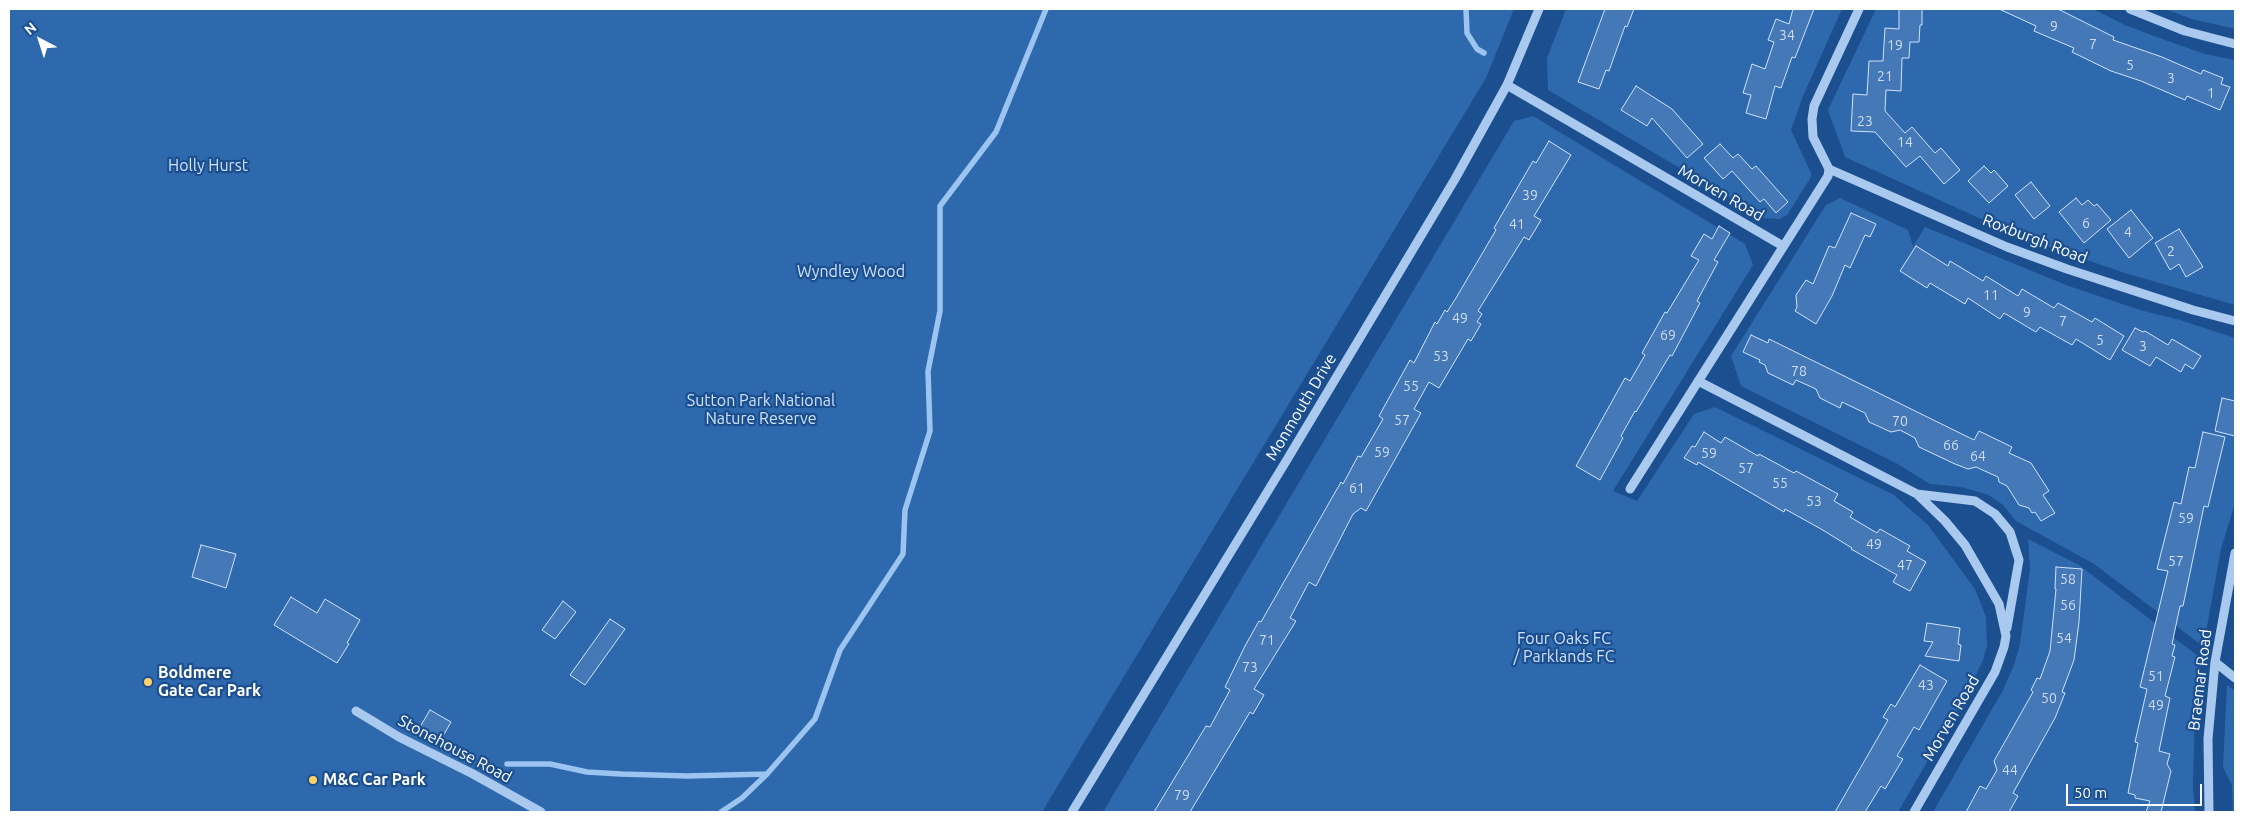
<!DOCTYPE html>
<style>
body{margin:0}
#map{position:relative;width:2244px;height:821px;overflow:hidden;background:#1b4f8f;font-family:Ubuntu,sans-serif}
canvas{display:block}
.frame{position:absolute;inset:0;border:10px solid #fff;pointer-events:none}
.north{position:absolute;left:15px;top:15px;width:50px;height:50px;-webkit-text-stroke:4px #1b4f8f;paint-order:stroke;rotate:320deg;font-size:14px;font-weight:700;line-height:20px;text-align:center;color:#fff}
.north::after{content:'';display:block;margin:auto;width:18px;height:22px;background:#fff;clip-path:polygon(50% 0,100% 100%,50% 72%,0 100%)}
.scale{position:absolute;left:2066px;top:784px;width:136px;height:22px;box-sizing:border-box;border:2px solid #fff;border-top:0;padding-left:6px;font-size:15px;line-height:18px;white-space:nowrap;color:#fff;-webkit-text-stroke:4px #1b4f8f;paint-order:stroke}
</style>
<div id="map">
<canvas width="2244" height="821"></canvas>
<div class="frame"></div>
<div class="north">N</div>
<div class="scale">50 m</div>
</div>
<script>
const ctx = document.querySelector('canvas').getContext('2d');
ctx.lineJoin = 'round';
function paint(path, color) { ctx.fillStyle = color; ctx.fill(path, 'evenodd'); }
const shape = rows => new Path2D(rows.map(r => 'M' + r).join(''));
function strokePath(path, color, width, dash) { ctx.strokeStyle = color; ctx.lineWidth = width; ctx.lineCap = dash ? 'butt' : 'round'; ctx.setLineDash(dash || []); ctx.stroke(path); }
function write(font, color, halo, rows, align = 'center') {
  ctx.font = font + ' Ubuntu,sans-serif'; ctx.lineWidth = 4.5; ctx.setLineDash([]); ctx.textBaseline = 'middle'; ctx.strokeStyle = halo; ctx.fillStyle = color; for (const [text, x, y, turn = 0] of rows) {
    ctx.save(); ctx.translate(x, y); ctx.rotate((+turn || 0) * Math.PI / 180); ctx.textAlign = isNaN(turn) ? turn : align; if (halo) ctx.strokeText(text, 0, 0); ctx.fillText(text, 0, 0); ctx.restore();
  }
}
const green = shape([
 [9,9,1514,9,1486,78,1042,812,9,812],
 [1566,9,1842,9,1803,96,1791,130,1811,173,1811,177,1787,215,1780,219,1764,218,1548,90,1547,58],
 [1876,9,2093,9,2125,25,2165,40,2205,54,2235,60,2235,305,2125,273,2025,239,1845,157,1828,110],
 [2165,9,2235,9,2235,29,2192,19],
 [1533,116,1745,244,1753,265,1613,491,1637,501,1694,414,1715,407,1894,495,1928,525,1975,589,1986,617,1987,646,1983,660,1969,690,1898,812,1103,812,1514,121],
 [1840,198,1908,230,1913,246,1925,227,2066,285,2140,310,2180,320,2235,338,2235,503,2221,549,2204,643,2200,644,2094,564,2016,521,2003,505,1989,495,1961,487,1930,484,1896,463,1741,386,1731,356,1826,205],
 [2028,539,2079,565,2202,659,2195,705,2193,786,2195,812,1933,812,2003,690,2014,665,2020,644,2030,569],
 [2227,685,2235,691,2235,812,2233,812,2232,785,2223,767]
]);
const stream = shape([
 [1466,9,1467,33,1477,49,1484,53],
 [507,764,550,764,587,772,621,774,687,776,767,774,815,719,840,650,903,554,905,510,930,431,928,371,940,311,940,206,996,132,1046,9],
 [721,812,742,798,767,774]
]);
const building = shape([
 [1605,9,1634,9,1627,27,1625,26,1609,71,1606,70,1599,89,1578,82,1605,9],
 [1793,9,1814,9,1795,58,1792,57,1781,88,1775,86,1766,119,1746,113,1751,95,1743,93,1752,64,1765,69,1774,42,1768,40,1776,19,1789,24,1793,9],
 [1899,9,1922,9,1922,25,1920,25,1919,42,1910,42,1909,58,1902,58,1901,91,1886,90,1885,111,1905,133,1912,127,1935,153,1941,148,1960,170,1944,184,1920,156,1906,167,1875,132,1851,131,1853,94,1867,95,1869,61,1883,61,1885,28,1899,29,1899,9],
 [1999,9,2058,9,2114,37,2113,40,2162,57,2201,74,2203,70,2223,78,2221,84,2230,87,2220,110,2187,96,2185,100,2141,81,2111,71,2072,52,2074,48,2034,31,2036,26,1999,9],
 [1636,86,1672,109,1703,144,1687,158,1652,118,1647,126,1621,110,1636,86],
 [1549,141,1571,155,1534,216,1541,220,1529,240,1524,237,1478,311,1482,314,1477,322,1481,324,1471,341,1468,339,1439,388,1429,382,1414,409,1421,413,1366,511,1361,508,1353,514,1316,586,1309,582,1290,618,1296,621,1254,689,1264,695,1253,714,1250,712,1190,812,1154,812,1206,726,1210,727,1230,690,1225,687,1245,646,1259,621,1261,622,1341,482,1343,484,1358,456,1361,457,1383,419,1379,416,1410,360,1414,363,1435,322,1437,324,1445,310,1447,312,1456,298,1496,230,1494,228,1533,161,1536,163,1549,141],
 [1720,144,1733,158,1738,154,1752,169,1756,166,1788,202,1776,213,1764,199,1760,202,1732,171,1723,179,1704,158,1720,144],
 [1984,166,1991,173,1994,170,2008,186,1989,203,1968,181,1984,166],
 [2031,182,2050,206,2034,219,2015,195,2031,182],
 [2076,198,2082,205,2088,200,2094,206,2097,204,2111,220,2084,243,2059,212,2076,198],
 [2131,210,2153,238,2129,258,2107,229,2131,210],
 [1851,213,1876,224,1870,237,1865,235,1850,268,1845,265,1832,296,1816,324,1795,311,1797,307,1796,295,1806,280,1813,284,1829,246,1835,248,1851,213],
 [1719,226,1730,233,1714,260,1718,262,1697,301,1700,303,1672,356,1670,355,1636,412,1635,411,1621,436,1623,438,1600,480,1576,466,1625,378,1630,381,1645,355,1642,353,1665,312,1667,313,1699,260,1691,256,1704,234,1712,239,1719,226],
 [2179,229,2203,267,2186,277,2179,264,2170,270,2155,243,2179,229],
 [1916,246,1948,266,1950,261,1983,281,1986,276,2018,296,2022,289,2054,308,2058,303,2092,322,2095,318,2124,336,2110,360,2076,339,2072,345,2040,327,2036,332,2004,313,2000,319,1968,298,1965,304,1930,283,1927,288,1900,271,1916,246],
 [2135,328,2143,332,2145,331,2168,345,2172,339,2201,356,2193,369,2185,364,2181,372,2156,357,2150,366,2122,350,2135,328],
 [1751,335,1768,343,1769,339,1974,440,1979,431,2012,447,2009,453,2031,463,2049,491,2043,495,2055,513,2041,521,2035,512,2032,513,2029,508,2019,505,2007,486,1999,482,1998,477,1976,467,1968,469,1955,464,1919,447,1915,438,1900,430,1891,432,1869,422,1865,413,1842,402,1840,408,1820,398,1816,389,1796,380,1793,385,1768,373,1765,365,1759,362,1760,360,1743,352,1751,335],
 [2222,398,2235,401,2235,436,2215,431,2222,398],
 [1704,432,1721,443,1725,437,1758,456,1759,454,1794,473,1796,471,1807,477,1838,494,1834,501,1853,512,1850,517,1877,533,1880,529,1910,546,1907,551,1926,562,1910,591,1893,582,1897,575,1851,549,1852,548,1821,529,1785,509,1784,512,1698,462,1697,465,1684,458,1692,446,1695,447,1704,432],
 [2203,432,2225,437,2208,507,2204,506,2183,606,2180,606,2172,644,2175,645,2172,656,2175,657,2165,696,2170,698,2159,751,2170,754,2167,764,2171,771,2161,812,2146,812,2150,801,2135,798,2135,795,2128,793,2138,743,2135,742,2147,689,2140,687,2168,571,2157,569,2174,502,2181,504,2189,467,2195,468,2203,432],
 [201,545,236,554,226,588,192,577,201,545],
 [2056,567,2082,569,2079,622,2074,660,2062,692,2065,693,2055,718,2013,793,2018,796,2009,812,1966,812,1980,786,1986,789,1997,770,1994,761,2033,692,2031,690,2037,678,2040,679,2050,651,2056,589,2055,589,2056,567],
 [291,597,317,613,325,599,360,620,347,643,349,644,337,663,274,625,291,597],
 [563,601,576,612,555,639,542,630,563,601],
 [610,619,625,629,585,685,570,675,610,619],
 [1927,623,1960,628,1958,644,1961,645,1959,661,1925,656,1933,642,1924,641,1927,623],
 [1920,665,1947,681,1919,730,1914,727,1897,756,1903,759,1885,789,1881,786,1865,812,1835,812,1888,720,1883,717,1891,704,1895,707,1920,665],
 [430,710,451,722,438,745,417,732,430,710]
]);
const minor = shape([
 [2130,9,2185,31,2235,44],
 [1507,85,1783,246],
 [1829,169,2007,247,2067,269,2193,310,2235,321],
 [1698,381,1917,494,1945,521,1965,545,1999,604,2006,636,2004,647,1995,672,1914,812],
 [1630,489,1828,176,1829,169,1813,137,1812,119,1814,106,1859,9],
 [1917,494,1975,501,1995,514,2010,532,2019,560,2007,628],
 [2215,662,2235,678],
 [356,711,399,737,473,774,541,812],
 [1072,812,1288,458,1455,179,1507,85,1539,9],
 [2209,812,2208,739,2215,662,2235,553]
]);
const markers = [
 [148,682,5,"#ffd166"],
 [313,780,5,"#ffd166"]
];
const numberNames = [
 ["9",2054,26],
 ["34",1787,35],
 ["7",2093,44],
 ["19",1895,45],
 ["5",2130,65],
 ["21",1885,76],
 ["3",2171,78],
 ["1",2211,93],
 ["23",1865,121],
 ["14",1905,142],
 ["39",1530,195],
 ["6",2086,223],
 ["41",1517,224],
 ["4",2128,232],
 ["2",2171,251],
 ["11",1991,295],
 ["9",2027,312],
 ["49",1460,318],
 ["7",2063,321],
 ["69",1668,335],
 ["5",2100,340],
 ["3",2143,346],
 ["53",1441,356],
 ["78",1799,371],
 ["55",1411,386],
 ["57",1402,420],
 ["70",1900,421],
 ["66",1951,445],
 ["59",1382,452],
 ["59",1709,453],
 ["64",1978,456],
 ["57",1746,468],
 ["55",1780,483],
 ["61",1357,488],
 ["53",1814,501],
 ["59",2186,518],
 ["49",1874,544],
 ["57",2176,561],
 ["47",1905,565],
 ["58",2068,579],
 ["56",2068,605],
 ["54",2064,638],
 ["71",1267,640],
 ["73",1250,667],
 ["51",2156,676],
 ["43",1926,685],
 ["50",2049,698],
 ["49",2156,705],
 ["44",2010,770],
 ["79",1182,795]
];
const parkNames = [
 ["Holly Hurst",208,166],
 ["Wyndley Wood",851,272],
 ["Sutton Park National",761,401],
 ["Nature Reserve",761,419],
 ["Four Oaks FC",1564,639],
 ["/ Parklands FC",1564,657]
];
const streetNames = [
 ["Morven Road",1721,193,30],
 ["Roxburgh Road",2035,239,21],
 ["Monmouth Drive",1301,407,-59],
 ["Braemar Road",2200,680,-83],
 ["Morven Road",1951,718,-60],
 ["Stonehouse Road",455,749,28]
];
const poiNames = [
 ["Boldmere",158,673],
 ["Gate Car Park",158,691],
 ["M&C Car Park",323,780]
];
paint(green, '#2e69ad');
strokePath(stream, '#9cc4f0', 5.5);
paint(building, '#4478b7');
strokePath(building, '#cfe3fa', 1);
strokePath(minor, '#a9c9ee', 9);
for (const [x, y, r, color] of markers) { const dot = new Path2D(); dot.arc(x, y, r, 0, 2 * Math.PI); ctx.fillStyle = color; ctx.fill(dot); strokePath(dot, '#1b4f8f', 2); }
write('14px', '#d0dded', null, numberNames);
write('16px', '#cfe3fa', '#1b4f8f', parkNames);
write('16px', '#fff', '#1b4f8f', streetNames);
write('bold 16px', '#fff', '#1b4f8f', poiNames, 'left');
</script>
